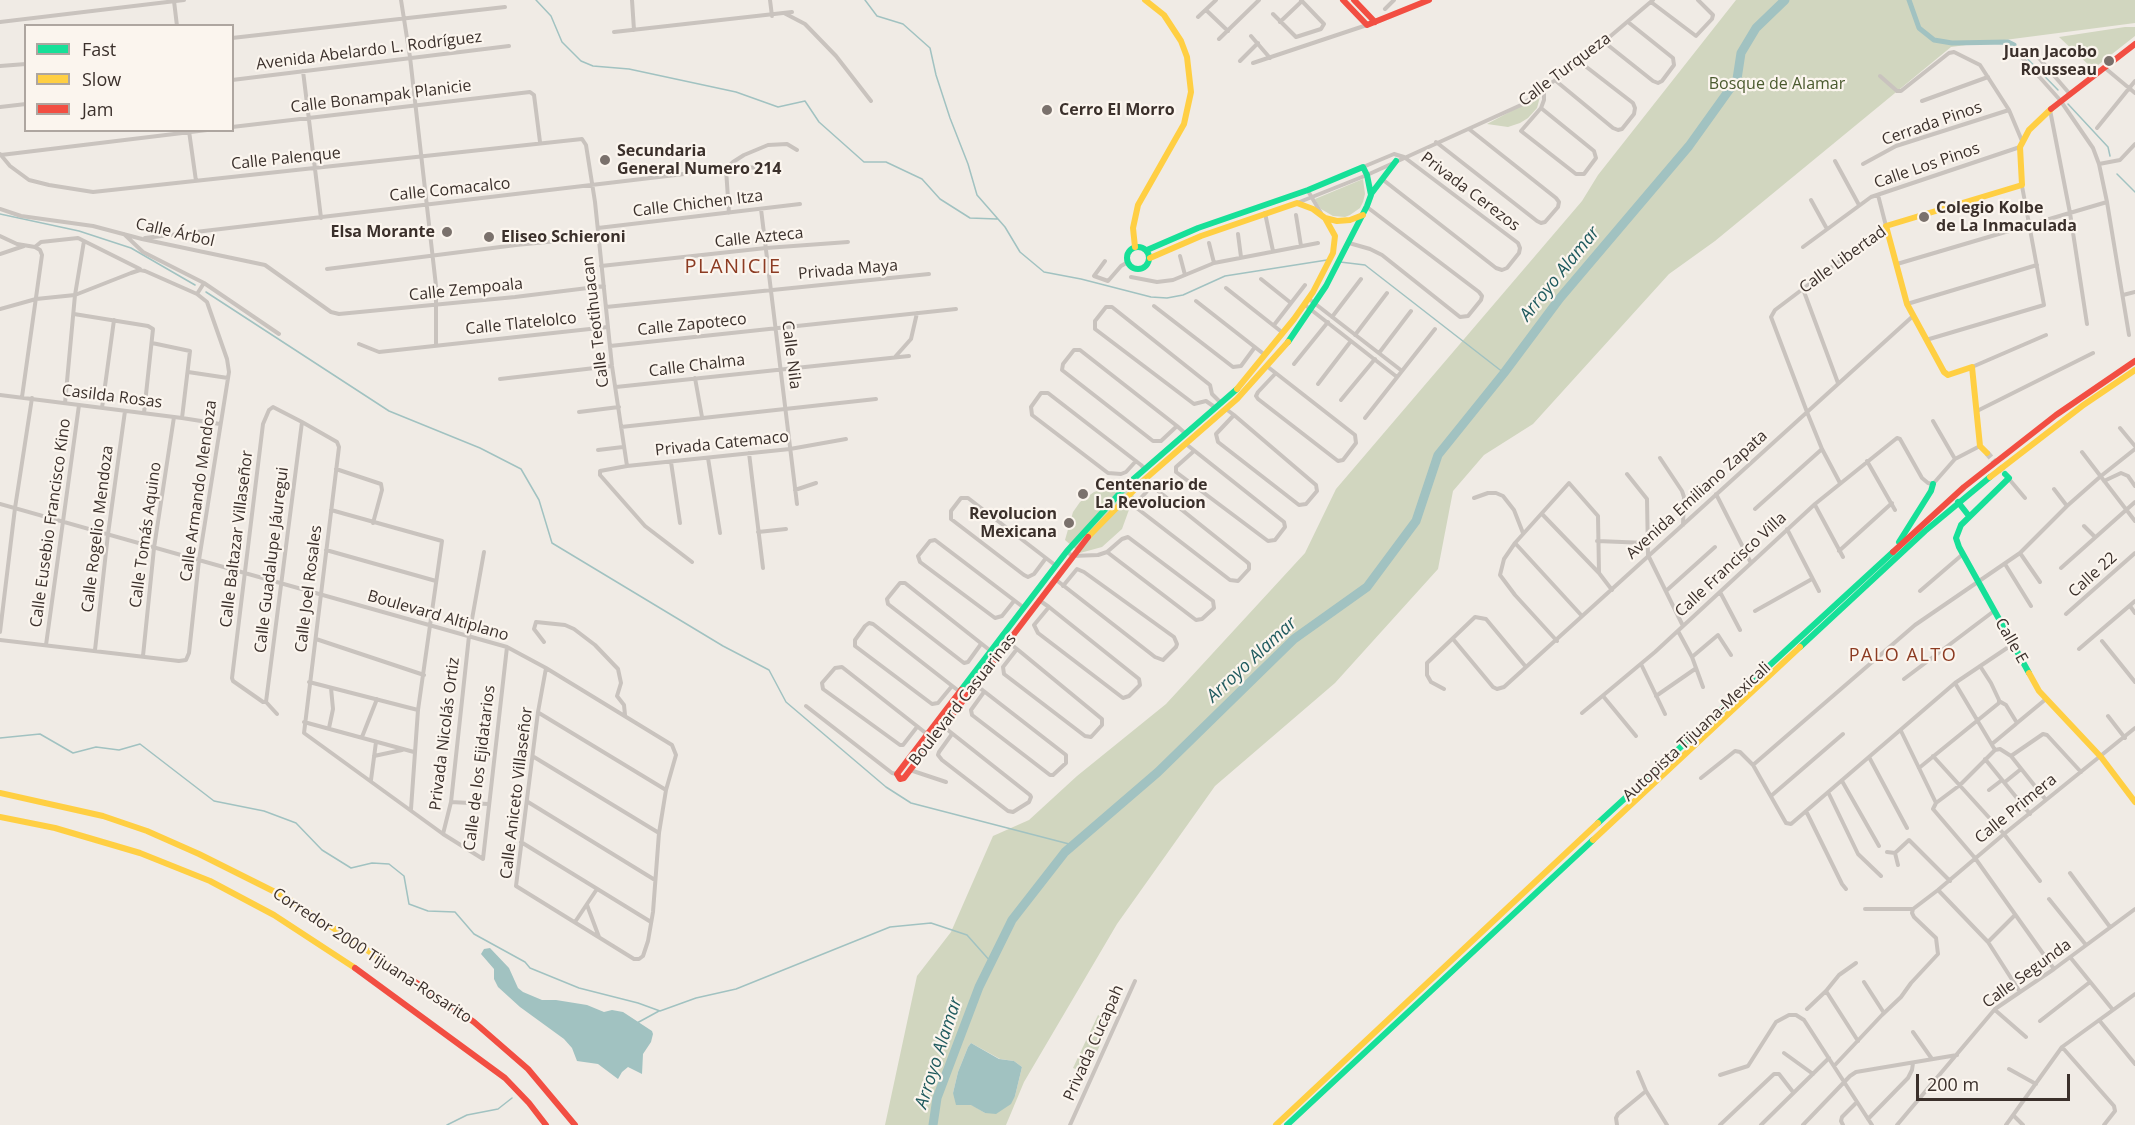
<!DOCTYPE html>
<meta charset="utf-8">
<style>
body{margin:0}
#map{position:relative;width:2135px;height:1125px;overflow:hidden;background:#f0ebe5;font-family:"Open Sans",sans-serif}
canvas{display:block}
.legend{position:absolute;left:24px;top:24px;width:210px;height:108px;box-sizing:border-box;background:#fbf5ee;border:2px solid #aea6a0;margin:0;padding:8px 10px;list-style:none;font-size:18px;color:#3b302b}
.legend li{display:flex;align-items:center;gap:12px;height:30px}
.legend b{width:30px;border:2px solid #aea6a0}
.scale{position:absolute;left:1916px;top:1074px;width:154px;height:27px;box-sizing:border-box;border:3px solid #3b302b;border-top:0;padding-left:8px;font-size:18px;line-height:21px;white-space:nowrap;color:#3b302b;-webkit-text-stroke:4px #fbf5ee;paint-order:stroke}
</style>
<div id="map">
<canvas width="2135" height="1125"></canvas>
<ul class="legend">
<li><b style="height:8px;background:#16e098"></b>Fast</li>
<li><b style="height:8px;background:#ffcf43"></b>Slow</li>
<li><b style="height:8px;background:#f24e42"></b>Jam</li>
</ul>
<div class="scale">200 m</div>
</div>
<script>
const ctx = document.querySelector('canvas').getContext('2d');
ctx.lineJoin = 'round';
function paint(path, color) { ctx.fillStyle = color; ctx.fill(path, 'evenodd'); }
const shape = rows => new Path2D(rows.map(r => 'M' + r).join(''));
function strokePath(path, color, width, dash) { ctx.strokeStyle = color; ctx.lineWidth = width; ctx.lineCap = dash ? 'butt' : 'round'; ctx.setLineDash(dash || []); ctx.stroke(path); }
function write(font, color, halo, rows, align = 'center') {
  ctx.font = font + ' "Open Sans",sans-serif'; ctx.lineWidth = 4.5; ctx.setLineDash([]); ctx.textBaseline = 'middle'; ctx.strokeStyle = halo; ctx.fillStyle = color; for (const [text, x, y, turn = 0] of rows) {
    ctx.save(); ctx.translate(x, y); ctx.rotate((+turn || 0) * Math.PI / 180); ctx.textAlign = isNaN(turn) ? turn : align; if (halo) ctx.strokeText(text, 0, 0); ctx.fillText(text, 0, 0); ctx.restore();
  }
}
const green = shape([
 [1736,0,2135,0,2135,23,1951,47,1715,241,1669,274,1533,424,1484,455,1453,491,1438,569,1335,683,1215,786,1117,924,1024,1082,1006,1125,885,1125,917,976,951,932,993,836,1029,820,1077,776,1166,704,1305,553,1336,489,1582,201,1598,175],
 [971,1043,1000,1059,1014,1061,1022,1067,1015,1096,985,1113,953,1093,958,1072,968,1047],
 [2125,27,2135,27,2135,36,2093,69,2059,37],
 [1541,93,1537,108,1528,118,1520,123,1508,127,1487,124,1530,101],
 [1363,179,1365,194,1363,202,1360,208,1350,215,1345,217,1333,216,1321,209,1317,203,1315,199],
 [1119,484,1134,496,1122,529,1102,547,1080,553,1065,540,1073,512,1080,502,1094,492],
 [1098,1015,1105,1019,1108,1028,1087,1073,1073,1068]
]);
const water = shape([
 [490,948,509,968,518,988,523,992,542,1000,556,1000,587,1005,604,1012,612,1010,623,1012,652,1031,653,1034,651,1042,643,1054,642,1074,628,1067,622,1072,618,1079,598,1064,577,1061,572,1048,564,1039,520,1007,498,987,494,979,494,969,481,954,484,949],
 [971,1043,999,1059,1014,1061,1022,1067,1015,1096,1011,1104,996,1114,985,1113,971,1105,956,1105,953,1093,958,1072,968,1047]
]);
const stream = shape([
 [536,0,551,16,562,42,581,61,593,66,629,69,736,92,778,107,805,101,819,122,864,162,886,162,922,179,940,199,970,218,997,219],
 [865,0,877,16,903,24,930,48,936,75,950,118,968,164,977,195,1005,227,1020,252,1044,272,1081,279,1151,297,1167,298,1183,295,1225,276,1327,260],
 [2014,45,2058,90],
 [2068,104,2108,147,2110,156],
 [2117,174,2135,192],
 [0,214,79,231,131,248,195,285],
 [1340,262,1365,265,1504,373],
 [206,292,389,411,480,448,521,469,539,500,552,543,723,646,769,670,786,702,886,787,911,803,1073,845],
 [0,738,40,734,73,753,96,747,119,750,140,744,214,801,264,811,296,823,322,850,351,868,372,863,389,864,404,876,409,904,428,911,455,912,474,934,525,962,530,968,579,988,638,1003,660,1011,696,998,736,989,890,927,931,923,967,935,991,962],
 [637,1023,659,1011],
 [447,1125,467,1115,498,1109,512,1098]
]);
const canal = shape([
 [1909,0,1919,28,1934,40,1952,43,2008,42,2014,45]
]);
const river = shape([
 [933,1125,937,1098,979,987,1012,920,1065,852,1158,772,1294,639,1367,587,1416,521,1438,455,1504,373,1560,298,1689,146,1737,79,1741,53,1756,28,1785,0]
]);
const secondaryTunnel = shape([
 [1987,453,2005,474]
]);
const street = shape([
 [401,0,410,57,436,286,436,345],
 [632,0,634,30],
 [770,0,772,16],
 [174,1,177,26],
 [1651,2,1696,36,1712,19,1713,15,1698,0],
 [1385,9,1394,0],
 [1206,10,1228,31],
 [784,13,805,24,836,56,871,101],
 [1273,14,1296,37,1321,29,1324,24,1301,0],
 [1198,17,1216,0],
 [0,22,184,0],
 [1280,22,1302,1],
 [614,32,792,12],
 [1251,36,1270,58],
 [232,38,505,7],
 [1219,39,1259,0],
 [1604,42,1653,81,1658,83,1662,81,1674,65,1673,58,1628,22],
 [2018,53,2060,100,2093,148,2099,164,2107,202,2129,335],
 [2038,57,2069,93],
 [1240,61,1258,43],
 [1253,63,1367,25],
 [0,66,26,64],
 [2105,68,2135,93],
 [303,71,321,218],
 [1880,76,1897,91,1901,91,1949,53,1954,52,1980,65,2009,110,2022,141],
 [232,80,509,46],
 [1556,81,1613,128,1618,130,1622,129,1634,114,1635,108,1633,103,1580,62],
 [1922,101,1988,77],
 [0,107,26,104],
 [1541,108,1594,151,1596,158,1584,174,1576,174,1521,131,1541,108,1544,100,1544,89],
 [2050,110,2070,213,2087,324],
 [232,127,530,92,534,95,540,142],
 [2097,128,2135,81],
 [189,131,196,181],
 [1436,142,1537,221,1541,223,1545,222,1558,207,1559,202,1556,198,1469,129],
 [0,154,10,166,29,180,49,185,93,192,582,139,586,145,595,202,612,366,627,466],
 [1,155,207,130],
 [1835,161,1859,205],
 [1863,164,1896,146,2009,110],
 [2099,164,2120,160,2135,144],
 [1363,167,1394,154,1404,157,1518,243,1520,248,1519,253,1507,268,1502,270,1496,268,1382,179],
 [1308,191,1321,213],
 [1811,200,1827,229],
 [1297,203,1367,175,1521,105,1580,62,1653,0],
 [0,209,21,216,93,226,142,239,265,265,331,312,339,314,515,297,604,286],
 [761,209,797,504],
 [729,213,726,169,733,162,744,155,768,145,787,144,797,150],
 [1265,213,1273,251],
 [1296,215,1301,246],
 [598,228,800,204],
 [124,234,143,252,204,283,279,334],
 [1238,234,1241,257],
 [0,236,17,244,35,247,40,250,42,255,22,397],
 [145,238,726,169,761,167],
 [1209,243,1214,263],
 [1349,243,1370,249,1382,255,1460,317,1468,316,1481,300,1482,296,1479,292,1367,207],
 [35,247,41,242,78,238,140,269],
 [1803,247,1871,197,2020,147],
 [0,254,24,246],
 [1180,256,1185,275],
 [1105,261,1094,276,1108,281,1121,266,1128,262],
 [1897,264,2107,202],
 [601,266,766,248,848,242],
 [327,269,516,245,598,237],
 [1131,277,1157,282,1173,280,1214,263,1318,243],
 [1261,279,1291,303],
 [1226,288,1283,333],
 [1803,289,1838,383],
 [197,294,204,283],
 [2123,295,2135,292],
 [1309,299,1402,371],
 [1196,301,1265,355],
 [1907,304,2037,265],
 [1305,305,1397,377],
 [1154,306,1233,367,1241,366,1255,347],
 [606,307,929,274],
 [0,309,36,299,75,295,131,273,140,270,145,271,197,294,207,302,227,359,229,372,199,560,189,653,186,660,179,661,0,640],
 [74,314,148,326,153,329,144,413],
 [1332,317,1361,279],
 [1274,325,1305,285],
 [1355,335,1387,293],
 [1926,340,2044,305,2022,186],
 [152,343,190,351,182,418],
 [359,344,379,352,608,327],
 [610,346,956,309],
 [1379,353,1411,311],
 [895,357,911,339,917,313],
 [1294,364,1328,322],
 [1268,367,1355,435,1356,443,1343,460,1338,461,1258,399,1256,396,1258,392,1275,374],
 [1972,367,2046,335],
 [188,372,228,378],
 [695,378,702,417],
 [500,379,612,366],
 [1318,384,1351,341],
 [616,387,909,356],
 [0,395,182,418,220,424],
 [1341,400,1375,359],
 [65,403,75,295,84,241],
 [102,408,114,320],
 [1216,408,1206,401,1194,404,1095,329,1095,321,1106,307,1112,307,1210,385,1212,394,1221,403],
 [1226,409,1234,415,1316,485,1317,491,1306,504,1299,505,1218,442,1216,434,1234,415],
 [1977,411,2093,353],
 [579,412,619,407],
 [1365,418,1435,329],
 [1933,421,1955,459],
 [1177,426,1161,441,1153,441,1062,370,1063,364,1074,350,1080,350,1177,426,1186,434],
 [621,427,876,399],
 [2120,428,2135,446],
 [1186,444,1284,522,1285,527,1275,540,1268,541,1176,472,1176,467,1194,451],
 [598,450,623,447],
 [2082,452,2135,521],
 [749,453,763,568],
 [708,458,720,533],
 [1660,458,1682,491,1684,497,1683,525],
 [1136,461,1126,472,1121,474,1108,473,1032,415,1031,407,1041,393,1048,393,1141,465,1145,469],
 [1867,461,1895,510],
 [671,462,680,523],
 [336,469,381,484,382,490,373,523],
 [1627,474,1647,499,1648,555,1683,626],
 [2009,479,2025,498],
 [1145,480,1152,486,1247,562,1249,564,1249,569,1238,581,1230,580,1138,509,1136,504,1138,501,1152,486],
 [2104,481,2121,473,2128,476,2135,486],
 [1840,483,1822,449,1807,412,1771,317,1775,310,1886,226,1878,195],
 [2054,489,2067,506],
 [795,490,816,483],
 [1716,494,1751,563],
 [1474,498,1488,493,1496,493,1503,496,1514,510,1523,533],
 [0,504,507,647,546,668,672,745,676,755,666,790,659,833,653,912,648,941,643,956,639,959,634,959,516,886,538,712,546,668],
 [1815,505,1843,557],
 [1755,509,1822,449],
 [331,510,442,541,418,710,411,809],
 [1542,514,1599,573,1612,590],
 [2084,526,2095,537],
 [1787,529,1819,591],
 [758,532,786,529],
 [1597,541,1647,543],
 [1515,543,1582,616],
 [326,550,436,581],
 [1067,551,1072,556,1098,555,1107,552,1122,539,1128,537,1213,601,1214,608,1202,619,1196,620,1107,552],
 [1839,551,1892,503],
 [2020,553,2040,582],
 [1046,558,1034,574,1028,577,1024,575,951,519,951,511,961,498,968,498,1055,565],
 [692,562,645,526,600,475,600,471,627,466,790,449,846,439],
 [2005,564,2031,606],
 [2061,568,2135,502],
 [1055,579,1155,657,1163,660,1176,647,1177,644,1174,637,1084,572,1077,569,1063,586],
 [1666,591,1715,547],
 [1920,591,1963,554],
 [1720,592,1740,630],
 [1039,600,1049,607,1139,679,1140,685,1129,696,1123,698,1038,633,1034,625,1049,607],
 [1014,601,1002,616,995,618,920,562,918,556,930,541,935,540,1023,607],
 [2130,606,2135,613],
 [1755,611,1812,579],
 [2066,614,2135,553],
 [1678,631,1692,657,1703,687],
 [0,632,15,508,32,398],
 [316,639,424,675],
 [1453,639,1493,687,1497,689,1504,687,1913,316],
 [1557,641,1515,595,1500,575,1504,559,1515,543,1569,483,1598,516,1599,573],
 [2102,641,2135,682],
 [544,642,534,629,536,622,565,625,574,629,595,645,618,669,621,683,617,696,624,705,625,715],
 [1008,642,1017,649,1102,719,1102,725,1091,737,1085,736,1004,674,1003,667,1017,649],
 [981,644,968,662,964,663,888,604,887,599,900,583,905,583,992,652],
 [46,645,79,405],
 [2079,649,2135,601],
 [95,650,108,534,125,411],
 [143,656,154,548,174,417],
 [1692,657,1718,635,1731,655],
 [1641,664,1665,714],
 [1904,679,1994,611],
 [309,682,418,710],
 [1955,683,1995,750],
 [976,685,1066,755,1066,763,1053,775,1050,775,972,715,971,710,984,692],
 [952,686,938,703,932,704,855,646,855,640,865,626,869,623,873,624,960,692],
 [1444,689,1431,682,1427,675,1427,663,1475,617,1486,619,1526,667],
 [1603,696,1636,736],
 [1656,696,1695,669],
 [1999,701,2006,705,2017,723,2046,699],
 [266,702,263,702,233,681,232,678,263,424,269,410,273,407,302,422,337,442,339,447,304,733,443,834,483,859,507,647],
 [266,702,302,422],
 [266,702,277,714],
 [806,706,892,773,897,774],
 [539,713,666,790],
 [1582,713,1655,652,1815,504,1897,438,1900,439,1922,478,1928,483,1933,484,1955,459,1980,446],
 [2108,716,2125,738],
 [304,722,414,752],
 [917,727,903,745,900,745,823,689,822,683,835,668,842,667,927,734],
 [944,727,1030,795,1031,797,1029,802,1013,812,1008,811,942,760,938,755,939,752,952,734],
 [329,728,333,709,331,688],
 [1901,731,1936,803],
 [362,737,377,699],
 [1992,744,2016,724],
 [1995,750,1960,785,1936,803,1933,809,1975,858,2054,969],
 [1995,750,2000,749,2011,756,2046,800],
 [374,756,402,750],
 [1933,756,2004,834,2040,881],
 [2011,756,2043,734,2047,735,2081,772],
 [534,757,659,833],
 [1869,757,1907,828],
 [1985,759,2030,814],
 [1753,765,1915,625,2020,553,2067,506,2101,476,2135,449],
 [1919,768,1999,703,1999,700,1991,683,1980,666],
 [910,770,946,782],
 [1701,778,1735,751,1740,752,1753,765,1786,823,1791,824,1955,683,2013,644],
 [371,780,376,742],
 [1842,781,1879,846],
 [2005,782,2021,769],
 [1989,790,2002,780],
 [1829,794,1858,854,1881,876],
 [1771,796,1843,734],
 [451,802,488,804],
 [528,802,655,880],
 [1807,813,1842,884,1846,889],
 [443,834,451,802,469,636,484,552],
 [521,842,651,922],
 [1887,852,1895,853,1909,840,1950,881],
 [1895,853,1898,865],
 [2070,873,2110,927],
 [1939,891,1988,942,2020,992],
 [2049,899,2086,945],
 [587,905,599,937],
 [1865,909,1913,909],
 [1913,909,1938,890,2004,834,2135,728],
 [575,922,597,889],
 [1988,942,2014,916],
 [2070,957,2113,1010],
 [1864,982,1884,1013],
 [1826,991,1858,1041],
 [1807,1009,1826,991,1839,975,1856,963],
 [1995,1010,2026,1037],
 [2099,1020,2135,1064],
 [2040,1021,2090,982],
 [1913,1032,1932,1059],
 [2062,1047,2114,1106,2115,1111,2104,1125],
 [1784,1053,1813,1074],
 [1834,1066,1882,1015,1901,997,1911,983,1938,954,1936,938,1914,917,1912,913,1913,909],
 [2009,1069,2036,1084],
 [1638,1072,1646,1091,1667,1125],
 [1720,1075,1748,1066,1776,1022,1789,1015,1796,1015,1804,1020,1872,1125],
 [2014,1116,2023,1125],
 [1868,1119,1908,1078,1912,1070,1913,1063],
 [1070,1125,1135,981],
 [1617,1125,1616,1118,1618,1114,1646,1091],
 [1720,1125,1774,1074,1779,1074,1793,1092],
 [1761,1125,1829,1058],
 [1803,1125,1850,1076,1856,1072,1957,1055],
 [1843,1125,1841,1121,1842,1117,1857,1102],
 [1897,1125,1995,1009,2054,969,2135,909],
 [2006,1125,2062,1047,2135,994]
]);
const fast = shape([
 [1371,194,1396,161],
 '1127 258a11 11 0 1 1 22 0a11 11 0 1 1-22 0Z',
 [1147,250,1198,228,1308,190,1363,167,1367,175,1371,195,1367,206,1326,286,1288,342],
 [2005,474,2009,478,1961,525,1956,538,1959,547,2029,673],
 [1958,502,1969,516],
 [1899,542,1931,491,1933,484],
 [1800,647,1925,531,1990,477],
 [961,690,1067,551,1130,482,1237,389],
 [1598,823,1893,552],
 [1287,1125,1593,840]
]);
const slow = shape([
 [1135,247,1133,228,1138,205,1184,124,1191,92,1187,57,1181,41,1164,15,1145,0],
 [1150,258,1201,236,1297,203,1313,209,1325,218,1337,221,1350,220,1363,215],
 [1237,389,1294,319,1313,292,1333,253,1335,236,1325,218],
 [1987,453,1980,446,1972,367,1948,375,1944,372,1907,304,1886,226,2022,185,2020,147,2029,130,2051,109],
 [1990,477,2082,406,2135,370],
 [1088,537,1144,480,1237,399,1288,342],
 [2029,673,2039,691,2101,757,2135,802],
 [0,793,103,816,147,831,199,854,287,898,393,967],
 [0,817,55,828,140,853,210,881,274,915,355,968],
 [1593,840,1800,647],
 [1276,1125,1598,823]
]);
const jam = shape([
 [1343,0,1367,25,1429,0],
 [1354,0,1375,22],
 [2051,109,2135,44],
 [1893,552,1964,487,2056,415,2135,361],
 [961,690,897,774,900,779,904,778,1088,537],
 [393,967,474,1022,528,1069,575,1125],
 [355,968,505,1078,529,1103,546,1125]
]);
const markers = [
 [2109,61,6,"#7a716c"],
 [1047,110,6,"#7a716c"],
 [605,160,6,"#7a716c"],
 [1924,217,6,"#7a716c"],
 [447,232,6,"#7a716c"],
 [489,237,6,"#7a716c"],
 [1083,494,6,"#7a716c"],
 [1069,523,6,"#7a716c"]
];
const streetNames = [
 ["Avenida Abelardo L. Rodríguez",369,51,-7],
 ["Calle Turqueza",1565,70,-37],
 ["Calle Bonampak Planicie",381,97,-7],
 ["Cerrada Pinos",1932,124,-19],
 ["Calle Palenque",286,159,-6],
 ["Calle Los Pinos",1927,166,-19],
 ["Calle Comacalco",450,190,-6],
 ["Privada Cerezos",1470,192,37],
 ["Calle Chichen Itza",698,204,-7],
 ["Calle Árbol",175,233,13],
 ["Calle Azteca",759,238,-6],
 ["Calle Libertad",1843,260,-36],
 ["Privada Maya",848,270,-5],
 ["Calle Zempoala",466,290,-6],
 ["Calle Teotihuacan",596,322,-97],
 ["Calle Tlatelolco",521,324,-6],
 ["Calle Zapoteco",692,325,-6],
 ["Calle Nila",791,355,83],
 ["Calle Chalma",697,366,-7],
 ["Casilda Rosas",112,397,7],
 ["Privada Catemaco",722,444,-6],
 ["Calle Armando Mendoza",199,491,-82],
 ["Avenida Emiliano Zapata",1697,495,-42],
 ["Calle Eusebio Francisco Kino",51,523,-82],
 ["Calle Rogelio Mendoza",98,529,-83],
 ["Calle Tomás Aquino",146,535,-82],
 ["Calle Baltazar Villaseñor",237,539,-83],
 ["Calle Guadalupe Jáuregui",272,560,-83],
 ["Calle Francisco Villa",1731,565,-43],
 ["Calle 22",2093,575,-42],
 ["Calle Joel Rosales",309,589,-83],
 ["Boulevard Altiplano",438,616,16],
 ["Calle E",2011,641,60],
 ["Boulevard Casuarinas",963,700,-52],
 ["Autopista Tijuana-Mexicali",1697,732,-43],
 ["Privada Nicolás Ortiz",445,734,-83],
 ["Calle de los Ejidatarios",480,768,-83],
 ["Calle Aniceto Villaseñor",517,793,-83],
 ["Calle Primera",2016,809,-39],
 ["Corredor 2000 Tijuana-Rosarito",372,956,33],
 ["Calle Segunda",2027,974,-36],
 ["Privada Cucapah",1094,1043,-66]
];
const poiNames = [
 ["Juan Jacobo",2097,52,"right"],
 ["Rousseau",2097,70,"right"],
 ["Cerro El Morro",1059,110],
 ["Secundaria",617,151],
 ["General Numero 214",617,169],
 ["Colegio Kolbe",1936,208],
 ["de La Inmaculada",1936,226],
 ["Elsa Morante",435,232,"right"],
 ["Eliseo Schieroni",501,237],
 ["Centenario de",1095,485],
 ["La Revolucion",1095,503],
 ["Revolucion",1057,514,"right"],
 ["Mexicana",1057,532,"right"]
];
const parkNames = [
 ["Bosque de Alamar",1777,84]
];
const waterNames = [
 ["Arroyo Alamar",1560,274,-51],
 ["Arroyo Alamar",1252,660,-43],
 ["Arroyo Alamar",939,1053,-72]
];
const neighbourhoodNames = [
 ["PALO ALTO",1903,656]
];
const quarterNames = [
 ["PLANICIE",733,267]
];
paint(green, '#d1d6bf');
paint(water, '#a1c2c1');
strokePath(stream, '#a1c2c1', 1.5);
strokePath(canal, '#a1c2c1', 5);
strokePath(river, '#a1c2c1', 9);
strokePath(secondaryTunnel, '#ccc6c0', 6, [6, 3]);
strokePath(street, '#c9c3be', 4);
strokePath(fast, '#16e098', 6);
strokePath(slow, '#ffcf43', 6);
strokePath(jam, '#f24e42', 6);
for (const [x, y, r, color] of markers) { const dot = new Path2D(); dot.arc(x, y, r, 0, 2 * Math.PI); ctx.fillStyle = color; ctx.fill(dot); strokePath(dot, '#fbf5ee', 2); }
write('16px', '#3b302b', '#fbf5ee', streetNames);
write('bold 16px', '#3b302b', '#fbf5ee', poiNames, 'left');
write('16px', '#4a5a2e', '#fbf5ee', parkNames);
write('italic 18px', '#1f5a5e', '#fbf5ee', waterNames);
ctx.letterSpacing = '1.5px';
write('18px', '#8c3b22', '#fbf5ee', neighbourhoodNames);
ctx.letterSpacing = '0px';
ctx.letterSpacing = '1.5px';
write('20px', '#8c3b22', '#fbf5ee', quarterNames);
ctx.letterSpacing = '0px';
</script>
